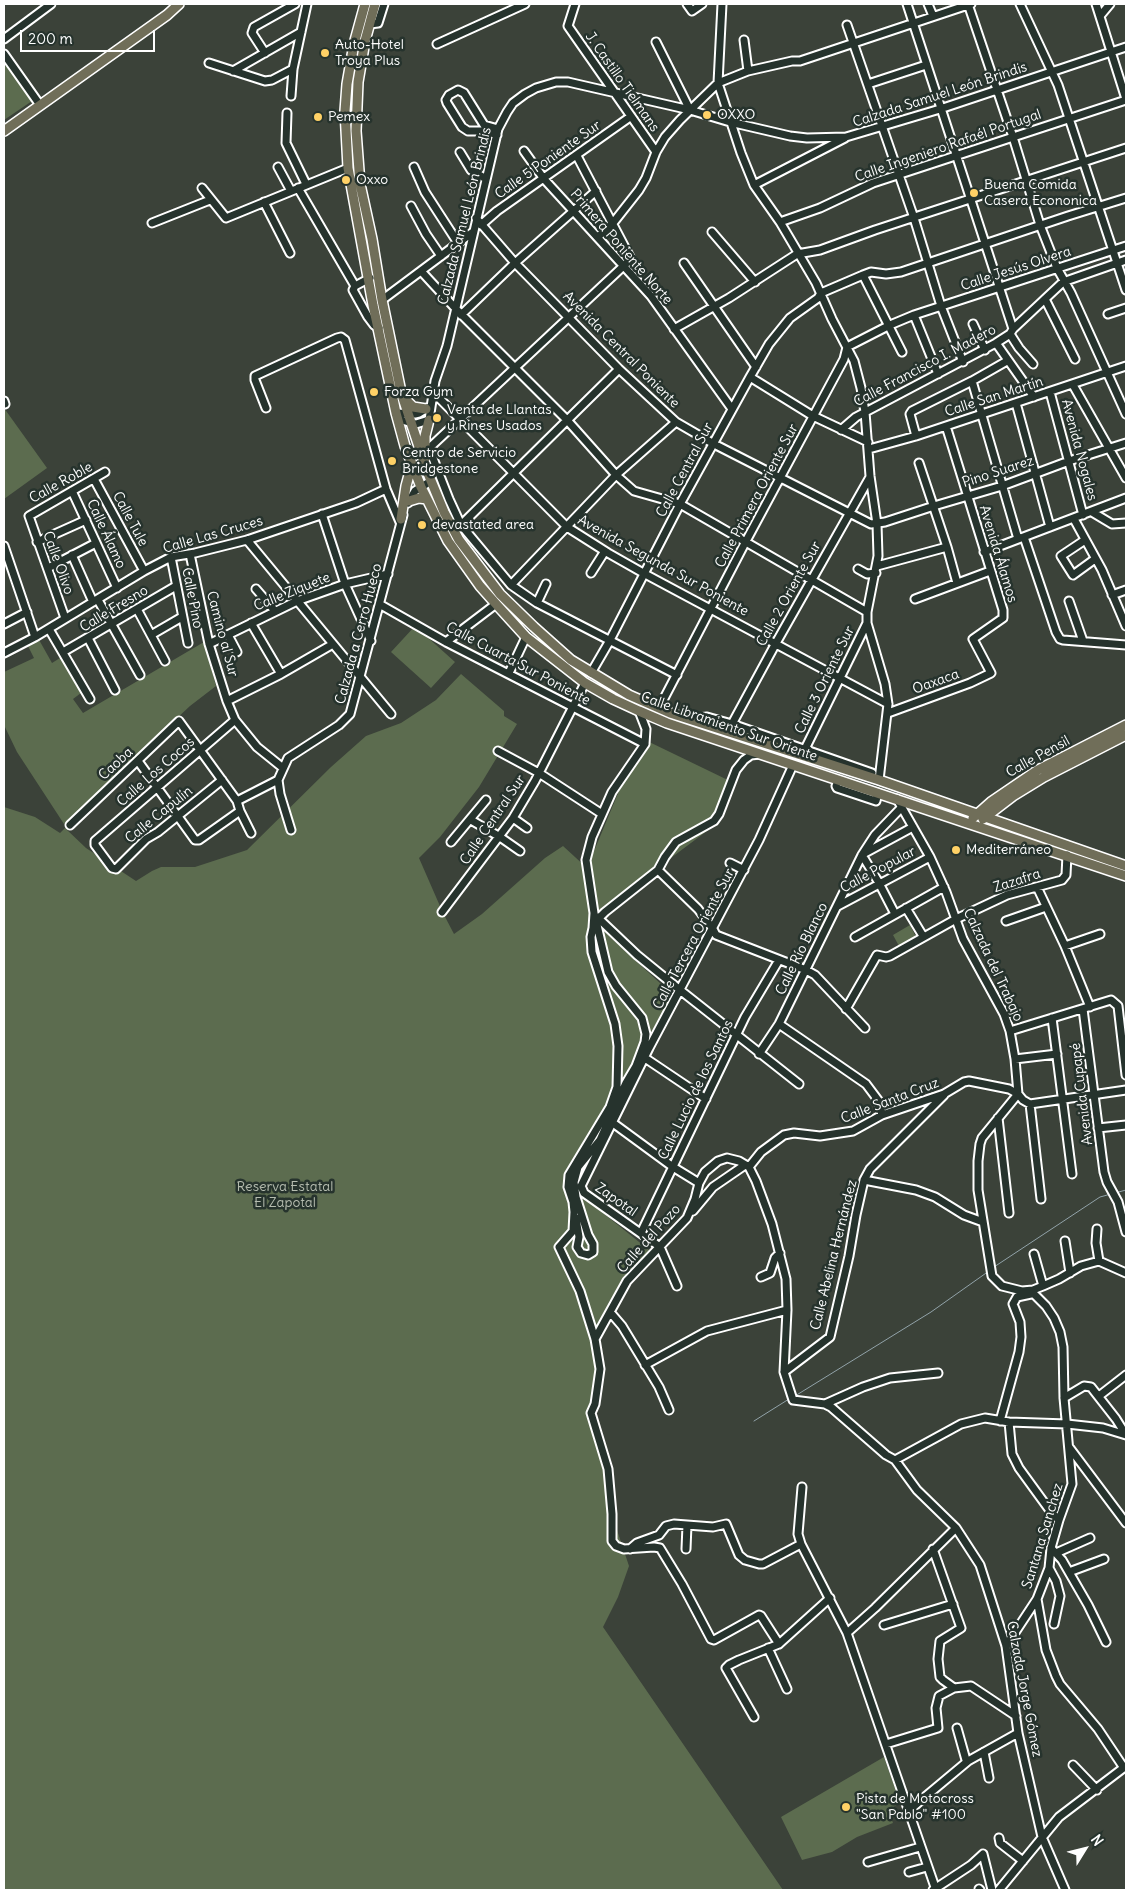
<!DOCTYPE html>
<meta charset="utf-8">
<style>
body{margin:0}
#map{position:relative;width:1130px;height:1894px;overflow:hidden;background:#3b4239;font-family:Delius,sans-serif}
canvas{display:block}
.frame{position:absolute;inset:0;border:5px solid #fff;pointer-events:none}
.north{position:absolute;left:1060px;top:1824px;width:50px;height:50px;-webkit-text-stroke:4px #26332d;paint-order:stroke;rotate:54deg;font-size:14px;font-weight:700;line-height:20px;text-align:center;color:#fff}
.north::after{content:'';display:block;margin:auto;width:18px;height:22px;background:#fff;clip-path:polygon(50% 0,100% 100%,50% 72%,0 100%)}
.scale{position:absolute;left:20px;top:30px;width:135px;height:22px;box-sizing:border-box;border:2px solid #fff;border-top:0;padding-left:6px;font-size:15px;line-height:18px;white-space:nowrap;color:#fff;-webkit-text-stroke:4px #26332d;paint-order:stroke}
</style>
<div id="map">
<canvas width="1130" height="1894"></canvas>
<div class="frame"></div>
<div class="north">N</div>
<div class="scale">200 m</div>
</div>
<script>
const ctx = document.querySelector('canvas').getContext('2d');
ctx.lineJoin = 'round';
function paint(path, color) { ctx.fillStyle = color; ctx.fill(path, 'evenodd'); }
const shape = rows => new Path2D(rows.map(r => 'M' + r).join(''));
function strokePath(path, color, width, dash) { ctx.strokeStyle = color; ctx.lineWidth = width; ctx.lineCap = dash ? 'butt' : 'round'; ctx.setLineDash(dash || []); ctx.stroke(path); }
function write(font, color, halo, rows, align = 'center') {
  ctx.font = font + ' Delius,sans-serif'; ctx.lineWidth = 5; ctx.setLineDash([]); ctx.textBaseline = 'middle'; ctx.strokeStyle = halo; ctx.fillStyle = color; for (const [text, x, y, turn = 0] of rows) {
    ctx.save(); ctx.translate(x, y); ctx.rotate((+turn || 0) * Math.PI / 180); ctx.textAlign = isNaN(turn) ? turn : align; if (halo) ctx.strokeText(text, 0, 0); ctx.fillText(text, 0, 0); ctx.restore();
  }
}
const green = shape([
 [4,59,32,101,4,120],
 [4,408,47,468,4,499],
 [415,626,455,662,431,688,391,652],
 [38,638,52,663,60,658,81,693,73,699,83,713,204,642,216,686,190,706,64,824,17,752,4,725,4,672,34,658,27,644],
 [461,674,504,711,504,716,517,724,479,787,440,837,419,858,443,913,454,934,482,914,545,858,563,846,587,868,641,738,734,783,715,825,596,914,596,924,674,996,620,1082,603,1126,597,1135,592,1147,586,1152,572,1188,654,1254,609,1302,595,1334,599,1359,590,1425,598,1446,607,1483,610,1519,617,1530,629,1566,618,1597,603,1627,783,1890,4,1890,4,807,35,817,60,833,65,828,86,848,136,881,152,871,161,867,195,867,247,850,331,767,366,736,401,723,436,700],
 [910,925,916,937,899,946,893,935],
 [884,1757,900,1803,888,1810,893,1823,857,1837,832,1852,802,1860,781,1817]
]);
const stream = shape([
 [1115,1193,1126,1190],
 [994,1267,1100,1197,1111,1194],
 [795,1396,931,1312,989,1271],
 [754,1421,789,1399]
]);
const minor = shape([
 [575,4,568,26,656,152],
 [687,4,692,11,702,4],
 [722,4,718,83,741,153,754,185,780,222,816,283,832,319,854,361,861,388,865,412,870,476,877,524,878,556,867,612,867,623,885,684,888,704,879,780],
 [907,4,1013,329],
 [928,4,933,16],
 [968,4,1013,137,1040,225,1057,268,1071,293,1126,414],
 [1020,4,1058,85,1126,290],
 [1096,4,1126,99],
 [1100,16,1110,4],
 [370,24,378,23,384,4],
 [847,25,914,218,941,306,963,362],
 [4,39,51,4],
 [744,40,748,71],
 [656,42,690,110],
 [437,44,525,4],
 [265,53,252,33,254,27,295,4],
 [4,54,40,105],
 [209,63,265,81,272,80,293,69],
 [233,71,301,32],
 [868,84,926,65],
 [291,96,293,69,307,4],
 [287,113,286,143,306,184],
 [497,135,486,131,468,131,462,127,447,103,446,100,449,95,458,90,464,93,484,125,498,129],
 [524,151,544,179,651,296,732,409],
 [460,152,471,170,486,179],
 [278,167,291,191],
 [414,167,425,192,458,243],
 [754,185,845,138],
 [202,188,226,218,348,168],
 [298,188,355,286],
 [264,202,290,253],
 [411,206,426,234,441,256],
 [476,218,515,263,619,369,676,422,714,444,871,524,885,522,934,506,1002,486,1069,461,1126,443],
 [780,222,820,208,873,183,1126,100],
 [152,223,210,200],
 [481,225,497,211,630,117],
 [712,232,755,282],
 [598,237,613,223,639,190,646,178,656,152,665,137,680,120,718,83,748,71,792,61,800,61,971,4],
 [684,263,756,367],
 [421,271,456,309,567,420,616,475,634,491,680,504,867,612],
 [863,275,902,352],
 [370,278,355,286,353,290,368,317,374,325,379,328],
 [1045,299,1075,359],
 [382,300,473,232],
 [1108,314,1126,308],
 [461,315,515,263,596,191],
 [914,315,938,374],
 [973,324,985,350],
 [674,329,729,298,797,254,820,250,875,230,1126,148],
 [1010,334,1019,348,1033,364],
 [996,343,1034,397],
 [750,377,813,416,868,442],
 [972,381,1018,539],
 [1073,385,1126,478],
 [433,392,567,527,608,553,645,574,888,704],
 [1050,392,1083,515],
 [4,401,5,404],
 [1016,403,1050,527],
 [266,408,255,380,255,376,337,338,341,337,345,340,386,489,400,522],
 [396,413,415,414,419,413,427,408],
 [398,419,416,424,429,420,435,381,447,346,498,129,507,112,513,103,525,94,536,88,556,82,568,82,690,110,730,122,790,136,807,138,846,137,940,109,1126,47],
 [841,430,856,417,996,343,1010,334,1013,329,1063,282,1126,260],
 [916,436,910,414,912,411,972,381,1007,361],
 [429,448,449,499,461,525,511,585,537,603,677,675],
 [869,449,916,436,1126,366],
 [425,452,631,259,577,156],
 [919,463,947,547,957,583],
 [94,479,144,571],
 [72,491,117,588],
 [408,503,415,491,431,481],
 [1092,512,1112,524,1126,523],
 [322,514,345,584,371,641],
 [1074,519,1102,570,1126,626],
 [461,525,619,369],
 [1024,537,1056,632,1060,639,1063,640,1126,645],
 [247,540,391,714],
 [1085,540,1061,556,1073,575,1095,559],
 [37,542,86,520],
 [4,546,35,637],
 [984,552,1126,498],
 [190,554,209,644,227,701,235,720,257,747,283,768],
 [72,555,93,602],
 [171,557,188,643],
 [877,566,947,547],
 [48,568,96,543],
 [858,569,867,574,876,573],
 [591,573,605,551],
 [511,585,616,475,676,422],
 [256,589,275,611],
 [1112,595,1126,590],
 [915,599,990,571],
 [98,600,140,675],
 [1069,601,1083,641],
 [537,603,546,584],
 [381,605,446,642,645,744],
 [137,609,165,661],
 [65,618,29,516,105,472],
 [251,623,281,674],
 [4,624,27,612],
 [49,629,90,699],
 [151,635,182,617],
 [228,635,237,652],
 [88,638,115,690],
 [446,642,496,604],
 [209,644,297,601,345,584,388,574],
 [63,652,176,586],
 [4,653,35,637,144,571,171,557,195,553,247,540,356,503,386,489],
 [509,673,526,637],
 [591,673,609,642,680,504,750,377,769,344,790,318,818,298,821,293,863,275,871,272,886,274,901,272,1068,216,1126,198],
 [227,701,281,674,333,644],
 [659,708,745,543,844,359,847,347,890,325,914,315,1126,246],
 [639,711,646,729,645,744,612,792,592,837,586,860,594,913,593,928,591,937,592,952,615,1024,618,1046,617,1087,610,1107,569,1175,568,1187,573,1202,574,1212,573,1231,559,1247,580,1291,595,1339,600,1369,595,1404,591,1413,608,1469,612,1514,612,1541,616,1546,624,1549,654,1547,660,1548,682,1584,711,1639,714,1640,759,1615,761,1616,779,1644],
 [888,713,970,683,991,673,973,639,1003,618,1003,610,946,426],
 [690,716,698,718,707,717,732,724,872,773],
 [732,724,776,643,870,477],
 [805,749,867,623],
 [498,751,539,773,602,814],
 [138,761,195,840,199,840,240,811],
 [222,780,158,832,146,839,116,869,112,868,95,845,95,841,235,720],
 [838,780,836,786,837,788,876,801,878,793],
 [897,799,930,857,946,892,963,939,1004,1014,1010,1031,1015,1059,1018,1094],
 [237,801,278,780],
 [513,818,527,828],
 [471,820,500,837,520,851],
 [70,825,179,721,237,801,240,811,251,833],
 [291,830,280,794,278,780,288,758,339,725,350,714,403,515],
 [451,842,486,800],
 [865,853,913,827],
 [862,855,879,883,895,914],
 [730,863,744,870],
 [658,870,698,909,713,929,716,935,806,970,815,975,865,1028],
 [1037,887,1065,946,1090,1007],
 [838,906,930,857],
 [906,908,923,936],
 [442,912,513,818,535,781,585,683],
 [597,917,637,955,680,990,799,1084],
 [1006,921,1046,907],
 [855,937,944,887],
 [1065,946,1100,934],
 [846,1009,877,955,886,957,890,956,956,919,1007,895,1062,880,1066,875,1067,855],
 [1083,1009,1104,1172,1107,1182,1118,1202,1126,1232],
 [1052,1018,1072,1174],
 [779,1024,866,1084,878,1100,882,1115],
 [1010,1031,1111,1000,1118,1006,1126,1075],
 [759,1054,779,1024,862,855,875,835,901,808],
 [645,1058,706,1099],
 [1015,1059,1057,1054],
 [1018,1094,982,1138,980,1144,978,1161,978,1190,992,1276,1002,1286,1022,1291,1033,1290,1043,1286,1059,1279,1081,1266,1099,1261,1126,1273],
 [1030,1104,1041,1199],
 [998,1118,1009,1213],
 [613,1123,673,1167,699,1183],
 [1098,1128,1126,1125],
 [749,1167,756,1181,772,1224,786,1279,787,1310,784,1372,793,1400,825,1404,831,1407,886,1455,895,1460,961,1424,985,1418,1009,1422,1067,1424,1103,1428,1126,1435],
 [749,1167,761,1152,784,1135,794,1133,820,1136,853,1131,882,1115,944,1094,964,1082,969,1081,1009,1089,1018,1094,1023,1100,1030,1104,1126,1090],
 [864,1180,916,1190,935,1197,964,1215,983,1222],
 [693,1211,713,1187,745,1165],
 [576,1218,579,1237,577,1247,581,1253,588,1255,593,1252,593,1244,588,1235,576,1197,574,1182,578,1167,600,1140,626,1083,636,1066,645,1042,646,1034,642,1018,616,986,608,972,597,925,598,919,605,912,658,870,665,857,676,842,714,821,719,814,736,770,744,760,751,755,760,754],
 [1097,1229,1096,1243,1099,1261],
 [641,1233,745,1017,779,960],
 [1065,1241,1070,1273],
 [1034,1254,1043,1286],
 [761,1277,770,1273,775,1258,780,1253],
 [677,1286,660,1247,584,1193,581,1186,649,1048,759,840,793,765],
 [610,1312,622,1326,659,1387,669,1410],
 [595,1339,627,1281,687,1218,695,1199,699,1183,705,1172,718,1161,727,1158,739,1161,749,1167],
 [645,1365,707,1331,787,1310],
 [784,1372,830,1337,849,1256,856,1215,864,1180,870,1169,944,1095],
 [1099,1396,1126,1375],
 [1064,1398,1084,1386,1091,1387,1116,1419,1126,1435],
 [825,1404,863,1387,890,1378,938,1373],
 [1000,1421,1019,1352,1021,1337,1020,1322,1013,1304,1017,1297,1031,1294],
 [1009,1422,1012,1454,1019,1468,1051,1512,1059,1520],
 [1069,1447,1126,1523],
 [895,1460,917,1490,956,1528,980,1565,1006,1646,1018,1733,1042,1837,1065,1890],
 [802,1487,798,1534,801,1544,847,1633,936,1890],
 [1051,1548,1062,1560,1088,1605,1106,1642],
 [630,1549,637,1543,659,1535,666,1526,674,1524,713,1527,726,1524,739,1555,745,1560,759,1564,763,1564,801,1544],
 [686,1549,687,1525],
 [933,1549,961,1628,940,1641,938,1659,940,1677,943,1680,954,1688],
 [1056,1553,1090,1538],
 [1049,1568,1056,1581,1060,1596,1054,1624],
 [1069,1572,1104,1559],
 [1037,1599,1046,1650,1056,1676,1060,1684,1098,1729,1124,1768],
 [884,1625,953,1604],
 [847,1633,875,1608,956,1528],
 [1006,1646,1037,1599,1049,1568,1051,1548,1059,1520,1072,1484,1064,1398,1063,1347,1060,1332,1054,1318,1046,1306,1034,1294,1033,1290],
 [768,1648,787,1689],
 [754,1717,726,1668,729,1665,739,1660,779,1644,830,1598],
 [957,1728,966,1760,968,1761],
 [886,1744,938,1728,936,1708,939,1696,954,1688,971,1686,1016,1716],
 [984,1752,989,1778],
 [1073,1765,1097,1790],
 [907,1812,968,1761,1018,1733],
 [999,1838,1000,1843,1023,1861],
 [868,1862,920,1847],
 [909,1872,927,1867],
 [979,1889,980,1890],
 [933,1890,971,1865,983,1854,992,1890],
 [999,1890,1059,1817,1126,1766]
]);
const major = shape([
 [365,4,354,44,347,84,345,111,348,168,373,305,396,413,405,446,421,487,448,541,480,586,496,604,526,637,585,683,613,699,639,711,667,723,1126,876],
 [375,4,365,41,358,82,356,131,360,184,372,239,382,300,401,392,427,471,444,512,459,540,500,594,534,627,571,660,629,695,670,713,879,780,1126,866],
 [4,131,167,15,179,4],
 [405,399,413,407,426,409],
 [425,459,425,436,429,420],
 [409,501,419,498,427,499],
 [401,519,406,486,412,464],
 [973,818,991,802,1038,770,1126,725],
 [983,819,1013,796,1044,777,1126,735]
]);
const markers = [
 [325,53,5,"#ffd166"],
 [707,115,5,"#ffd166"],
 [318,117,5,"#ffd166"],
 [346,180,5,"#ffd166"],
 [974,193,5,"#ffd166"],
 [374,392,5,"#ffd166"],
 [437,418,5,"#ffd166"],
 [392,461,5,"#ffd166"],
 [422,525,5,"#ffd166"],
 [956,850,5,"#ffd166"],
 [846,1807,5,"#ffd166"]
];
const poiNames = [
 ["Auto-Hotel",335,45],
 ["Troya Plus",335,61],
 ["OXXO",717,115],
 ["Pemex",328,117],
 ["Oxxo",356,180],
 ["Buena Comida",984,185],
 ["Casera Econonica",984,201],
 ["Forza Gym",384,392],
 ["Venta de Llantas",447,410],
 ["y Rines Usados",447,426],
 ["Centro de Servicio",402,453],
 ["Bridgestone",402,469],
 ["devastated area",432,525],
 ["Mediterráneo",966,850],
 ["Pista de Motocross",856,1799],
 ["\"San Pablo\" #100",856,1815]
];
const streetNames = [
 ["J. Castillo Tielmans",622,82,55],
 ["Calzada Samuel León Brindis",940,95,-18],
 ["Calle Ingeniero Rafaél Portugal",948,146,-19],
 ["Calle 5 Poniente Sur",548,160,-35],
 ["Calzada Samuel León Brindis",465,216,-76],
 ["Primera Poniente Norte",621,247,49],
 ["Calle Jesús Olvera",1016,269,-18],
 ["Avenida Central Poniente",621,350,45],
 ["Calle Francisco I. Madero",925,366,-28],
 ["Calle San Martín",994,397,-18],
 ["Avenida Nogales",1079,450,75],
 ["Calle Central Sur",685,470,-62],
 ["Pino Suarez",998,472,-18],
 ["Calle Roble",61,483,-29],
 ["Calle Primera Oriente Sur",757,496,-62],
 ["Calle Tule",130,519,62],
 ["Calle Álamo",106,534,65],
 ["Calle Las Cruces",213,535,-16],
 ["Avenida Álamos",998,554,73],
 ["Calle Olivo",58,563,70],
 ["Avenida Segunda Sur Poniente",663,566,29],
 ["Calle Ziquete",292,592,-22],
 ["Calle 2 Oriente Sur",789,594,-61],
 ["Calle Pino",192,598,79],
 ["Calle Fresno",114,609,-31],
 ["Camino al Sur",222,634,75],
 ["Calzada a Cerro Hueco",359,634,-75],
 ["Calle Cuarta Sur Poniente",518,664,28],
 ["Calle 3 Oriente Sur",825,680,-64],
 ["Oaxaca",936,682,-20],
 ["Calle Libramiento Sur Oriente",729,727,19],
 ["Calle Pensil",1038,757,-29],
 ["Caoba",116,764,-43],
 ["Calle Los Cocos",156,772,-41],
 ["Calle Capulín",159,815,-39],
 ["Calle Central Sur",493,820,-56],
 ["Calle Popular",878,870,-28],
 ["Zazafra",1017,881,-18],
 ["Calle Tercera Oriente Sur",694,939,-62],
 ["Calle Río Blanco",802,949,-64],
 ["Calzada del Trabajo",993,965,65],
 ["Calle Lucio de los Santos",696,1090,-64],
 ["Avenida Cupapé",1082,1094,-97],
 ["Calle Santa Cruz",890,1101,-21],
 ["Zapotal",616,1200,35],
 ["Calle del Pozo",649,1239,-48],
 ["Calle Abelina Hernández",834,1255,-76],
 ["Santana Sanchez",1043,1536,-73],
 ["Calzada Jorge Gómez",1024,1689,79]
];
const parkNames = [
 ["Reserva Estatal",285,1187],
 ["El Zapotal",285,1203]
];
paint(green, '#5c6c4f');
strokePath(stream, '#92a3a9', 1);
strokePath(minor, '#fff', 11);
strokePath(major, '#fff', 12);
strokePath(minor, '#26332d', 7);
strokePath(major, '#706e59', 9);
for (const [x, y, r, color] of markers) { const dot = new Path2D(); dot.arc(x, y, r, 0, 2 * Math.PI); ctx.fillStyle = color; ctx.fill(dot); strokePath(dot, '#26332d', 2); }
write('14px', '#fff', '#26332d', poiNames, 'left');
write('14px', '#fff', '#26332d', streetNames);
write('14px', '#b6bdb0', '#26332d', parkNames);
</script>
